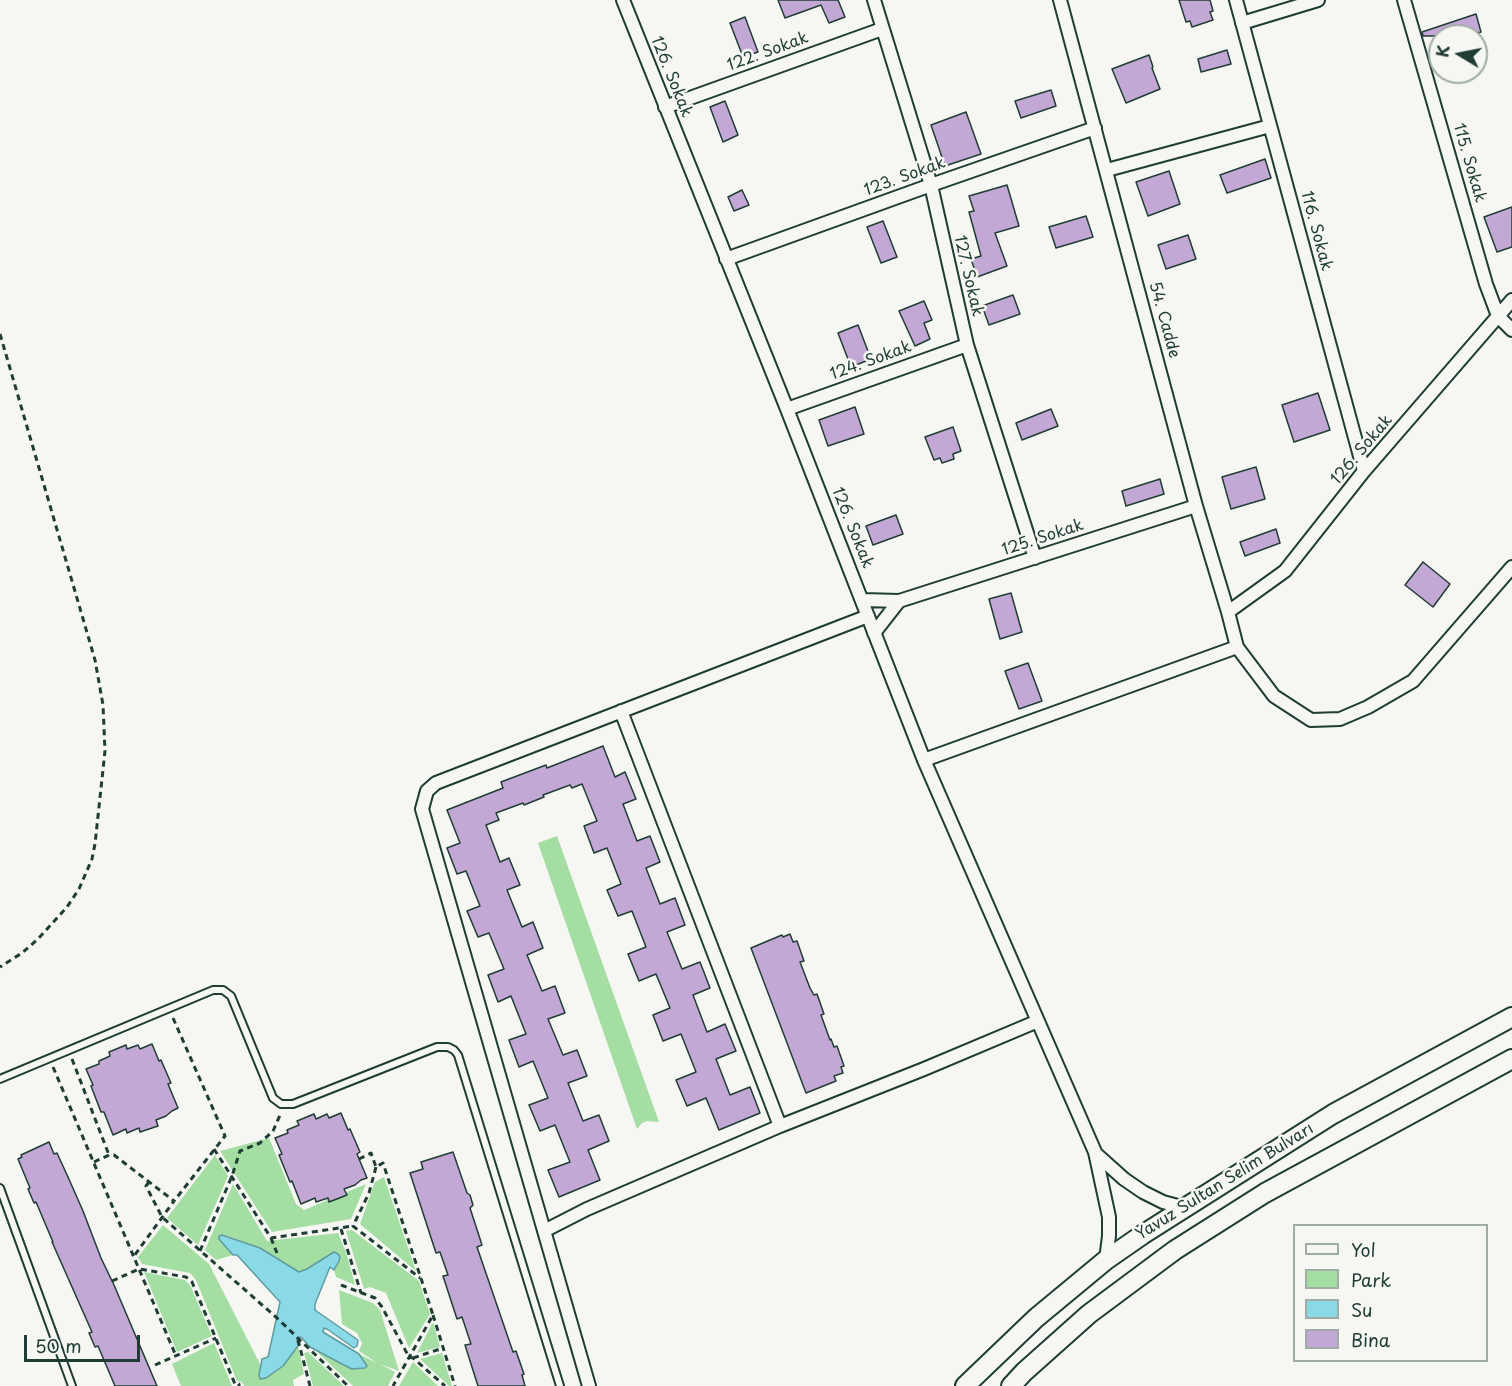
<!DOCTYPE html>
<meta charset="utf-8">
<style>
body{margin:0}
#map{position:relative;width:1512px;height:1386px;overflow:hidden;background:#f6f6f2;font-family:"Playpen Sans",sans-serif}
canvas{display:block}
.legend{position:absolute;left:1293px;top:1224px;width:195px;height:138px;box-sizing:border-box;background:#f6f6f2;border:2px solid #a0aca6;margin:0;padding:8px 10px;list-style:none;font-size:18px;color:#1f3d34}
.legend li{display:flex;align-items:center;gap:12px;height:30px}
.legend b{width:30px;border:2px solid #a0aca6}
.north{position:absolute;left:1428px;top:24px;width:60px;height:60px;box-sizing:border-box;background:#f6f6f2;border:2px solid #a0aca6;border-radius:50%;rotate:280deg;font-size:16px;font-weight:700;line-height:24px;text-align:center;color:#1f3d34}
.north::after{content:'';display:block;margin:auto;width:21px;height:27px;background:#1f3d34;clip-path:polygon(50% 0,100% 100%,50% 72%,0 100%)}
.scale{position:absolute;left:24px;top:1335px;width:116px;height:27px;box-sizing:border-box;border:3px solid #1f3d34;border-top:0;padding-left:8px;font-size:18px;line-height:21px;white-space:nowrap;color:#1f3d34;-webkit-text-stroke:4px #f6f6f2;paint-order:stroke}
</style>
<div id="map">
<canvas width="1512" height="1386"></canvas>
<ul class="legend">
<li><b style="height:8px;background:#f6f6f2"></b>Yol</li>
<li><b style="height:16px;background:#a4dea3"></b>Park</li>
<li><b style="height:16px;background:#8ad9e7"></b>Su</li>
<li><b style="height:16px;background:#c3a8d6"></b>Bina</li>
</ul>
<div class="north">K</div>
<div class="scale">50 m</div>
</div>
<script>
const ctx = document.querySelector('canvas').getContext('2d');
ctx.lineJoin = 'round';
function paint(path, color) { ctx.fillStyle = color; ctx.fill(path, 'evenodd'); }
const shape = rows => new Path2D(rows.map(r => 'M' + r).join(''));
function strokePath(path, color, width, dash) { ctx.strokeStyle = color; ctx.lineWidth = width; ctx.lineCap = dash ? 'butt' : 'round'; ctx.setLineDash(dash || []); ctx.stroke(path); }
function write(font, color, halo, rows, align = 'center') {
  ctx.font = font + ' "Playpen Sans",sans-serif'; ctx.lineWidth = 5; ctx.setLineDash([]); ctx.textBaseline = 'middle'; ctx.strokeStyle = halo; ctx.fillStyle = color; for (const [text, x, y, turn = 0] of rows) {
    ctx.save(); ctx.translate(x, y); ctx.rotate((+turn || 0) * Math.PI / 180); ctx.textAlign = isNaN(turn) ? turn : align; if (halo) ctx.strokeText(text, 0, 0); ctx.fillText(text, 0, 0); ctx.restore();
  }
}
const green = shape([
 [557,836,659,1122,647,1121,642,1123,637,1129,538,843],
 [269,1138,296,1204,304,1210,366,1184,351,1219,272,1232,220,1151],
 [215,1155,228,1176,198,1245,167,1218],
 [384,1177,416,1271,360,1224,375,1182],
 [233,1184,267,1241,338,1233,346,1252,355,1285,336,1277,334,1270,339,1261,334,1252,307,1269,299,1272,260,1248,225,1235,219,1239,233,1255,216,1260,205,1250],
 [163,1225,209,1264,259,1362,261,1367,259,1375,285,1363,298,1346,304,1374,293,1380,294,1386,244,1386,242,1382,237,1381,196,1280,190,1273,142,1264,138,1257],
 [352,1230,419,1281,430,1314,409,1348,386,1293,370,1287,364,1289,346,1231],
 [144,1272,185,1280,190,1285,212,1336,177,1352],
 [339,1290,373,1303,380,1310,399,1371,380,1364,395,1372,388,1386,353,1386,313,1348,342,1364,361,1369,365,1368,367,1366,359,1354,377,1363,359,1351,362,1343,357,1333,342,1324],
 [433,1322,440,1347,417,1353],
 [214,1343,232,1386,181,1386,172,1364],
 [308,1352,344,1386,313,1386,304,1353],
 [442,1353,452,1386,449,1386,420,1359],
 [413,1362,438,1386,399,1386]
]);
const water = shape([
 [222,1235,260,1248,299,1272,307,1269,334,1252,338,1254,340,1257,339,1261,334,1270,330,1267,315,1304,315,1310,358,1340,357,1346,354,1348,327,1329,324,1328,323,1332,359,1354,367,1366,365,1368,352,1369,342,1364,310,1347,301,1337,297,1339,298,1346,283,1366,266,1378,260,1379,259,1375,262,1359,268,1357,280,1302,237,1255,233,1255,219,1239,219,1236,222,1235]
]);
const building = shape([
 [778,0,838,0,845,17,829,23,821,5,785,18,778,0],
 [1179,0,1210,0,1213,11,1210,12,1213,20,1192,27,1190,21,1186,22,1179,0],
 [1476,14,1481,32,1468,36,1423,36,1422,32,1476,14],
 [745,17,758,52,743,57,730,23,745,17],
 [1227,50,1231,64,1201,72,1198,59,1227,50],
 [1149,55,1153,67,1152,68,1160,89,1126,103,1112,69,1149,55],
 [1051,90,1056,106,1021,118,1015,101,1051,90],
 [725,101,738,135,723,142,710,107,725,101],
 [966,112,981,154,945,166,931,125,966,112],
 [1265,159,1271,178,1227,193,1220,175,1265,159],
 [1169,171,1180,204,1148,216,1136,182,1169,171],
 [1007,185,1019,226,995,233,1007,266,977,277,971,259,981,256,969,212,974,211,969,196,1007,185],
 [742,190,749,205,734,211,728,197,742,190],
 [1512,207,1512,247,1497,252,1484,217,1512,207],
 [1086,216,1093,237,1056,248,1049,227,1086,216],
 [883,221,897,257,881,263,867,227,883,221],
 [1188,235,1196,259,1166,269,1158,245,1188,235],
 [1013,295,1020,314,989,325,982,306,1013,295],
 [924,301,932,320,924,323,930,339,915,346,899,311,924,301],
 [858,325,871,359,851,367,838,333,858,325],
 [1318,393,1330,430,1294,442,1282,405,1318,393],
 [855,407,864,434,828,446,819,420,855,407],
 [1051,409,1058,426,1022,440,1016,423,1051,409],
 [953,427,961,451,953,454,954,459,942,463,940,458,934,460,925,437,953,427],
 [1256,467,1265,499,1231,509,1222,477,1256,467],
 [1160,479,1164,494,1126,506,1122,491,1160,479],
 [896,515,903,534,873,545,866,526,896,515],
 [1276,529,1280,543,1245,556,1240,542,1276,529],
 [1423,562,1450,584,1433,607,1405,585,1423,562],
 [1011,593,1022,632,1000,639,989,599,1011,593],
 [1028,663,1042,701,1019,709,1005,671,1028,663],
 [603,746,615,777,625,772,636,799,623,804,637,841,650,836,660,862,646,868,660,904,675,898,685,925,667,932,682,969,700,962,710,988,693,995,707,1032,725,1024,736,1051,716,1059,730,1095,750,1087,760,1113,719,1130,706,1098,687,1106,676,1080,696,1072,681,1034,663,1041,653,1015,670,1008,656,974,639,981,628,954,646,947,632,911,618,916,607,890,621,884,607,848,594,853,584,826,597,821,582,784,572,788,570,785,543,795,544,797,524,805,523,803,496,813,499,820,486,825,500,862,509,858,520,885,507,890,522,927,533,922,543,948,527,955,542,991,555,986,565,1013,548,1019,563,1055,577,1050,587,1076,568,1083,583,1121,599,1115,609,1141,588,1150,600,1180,559,1197,548,1170,570,1162,555,1125,540,1131,529,1105,548,1098,533,1061,519,1067,509,1040,526,1034,511,996,498,1002,488,975,504,969,489,933,478,937,467,911,480,906,466,871,457,874,447,848,460,843,447,810,503,788,501,782,546,765,547,768,603,746],
 [790,934,793,942,797,941,804,961,800,962,810,988,814,995,817,994,824,1014,821,1015,830,1040,831,1039,834,1047,837,1046,844,1066,841,1067,843,1073,834,1076,836,1081,806,1093,751,948,782,935,783,937,790,934],
 [152,1044,159,1061,161,1060,171,1083,168,1084,178,1108,172,1111,166,1116,156,1120,158,1126,140,1132,139,1128,127,1133,126,1129,113,1135,104,1112,101,1112,91,1086,93,1085,86,1069,99,1064,99,1061,110,1056,109,1052,126,1045,127,1049,138,1045,140,1049,152,1044],
 [341,1113,348,1130,350,1129,360,1152,357,1154,367,1178,361,1180,355,1185,344,1189,347,1195,329,1202,328,1198,316,1202,315,1198,301,1204,292,1181,290,1182,279,1155,282,1154,275,1138,288,1133,287,1130,299,1125,297,1121,314,1114,316,1119,327,1114,329,1118,341,1113],
 [49,1142,54,1154,57,1153,68,1177,83,1211,101,1258,114,1285,157,1386,115,1386,98,1346,95,1347,89,1333,92,1332,52,1242,53,1242,36,1202,34,1203,28,1189,30,1188,18,1159,22,1157,21,1155,49,1142],
 [453,1152,467,1193,470,1195,473,1205,470,1208,482,1245,477,1247,513,1352,516,1351,524,1374,522,1375,525,1386,478,1386,465,1345,471,1344,462,1317,457,1319,443,1276,448,1275,440,1252,436,1253,410,1173,423,1169,421,1162,453,1152]
]);
const path = shape([
 [0,334,95,660,103,705,105,751,95,844,92,859,79,889,67,907,38,939,22,953,0,967],
 [173,1018,225,1136,174,1201],
 [72,1059,109,1155],
 [53,1067,176,1356],
 [214,1149,271,1238,353,1226],
 [359,1159,371,1153,376,1167,383,1163,433,1315,393,1386],
 [94,1162,109,1155,114,1155,174,1201,134,1256],
 [376,1167,369,1193,353,1226,420,1278],
 [149,1182,146,1186,162,1217,277,1318,348,1386],
 [341,1229,361,1293],
 [271,1238,277,1253],
 [200,1251,232,1176,240,1151,260,1143,273,1131,281,1113],
 [112,1281,139,1269,186,1277,192,1282,235,1384,239,1384,239,1386],
 [341,1285,375,1298,382,1307,409,1357,413,1358,445,1386],
 [433,1315,455,1386],
 [298,1340,310,1386],
 [413,1358,443,1348],
 [155,1365,216,1338]
]);
const service = shape([
 [0,1079,213,990,223,990,231,996,273,1098,281,1104,293,1104,437,1047,448,1047,454,1050,458,1055,560,1386],
 [0,1188,72,1386]
]);
const minor = shape([
 [623,0,787,409,924,760,1237,647],
 [874,0,931,185,967,345,1035,558],
 [1060,0,1196,506,1228,612,1237,647,1274,696,1311,720,1340,719,1368,707,1413,681,1512,567],
 [1236,0,1364,471],
 [1404,0,1486,284,1498,316,1512,330],
 [1242,23,1318,0],
 [665,107,882,29],
 [1107,170,1270,126],
 [726,259,931,185,1095,128],
 [787,409,967,345],
 [863,600,899,601,1196,506],
 [1228,612,1285,571,1364,471,1512,300],
 [874,633,899,601],
 [621,711,780,1126],
 [924,760,1095,1152,1109,1217,1109,1236,1106,1260],
 [1095,1153,1124,1179,1143,1192,1163,1202,1185,1208],
 [544,1231,587,1209,780,1126,924,1069,1038,1021],
 [589,1386,422,809,427,791,436,783,868,616]
]);
const primary = shape([
 [965,1386,1036,1318,1106,1260,1142,1235,1333,1114,1512,1017],
 [1011,1386,1024,1372,1089,1314,1175,1250,1265,1193,1512,1059]
]);
const streetNames = [
 ["122. Sokak",768,52,-20],
 ["126. Sokak",671,77,68],
 ["115. Sokak",1469,163,74],
 ["123. Sokak",905,177,-20],
 ["116. Sokak",1316,231,75],
 ["127. Sokak",968,276,77],
 ["54. Cadde",1164,320,75],
 ["124. Sokak",871,361,-20],
 ["126. Sokak",1362,450,-50],
 ["126. Sokak",852,528,68],
 ["125. Sokak",1043,538,-18],
 ["Yavuz Sultan Selim Bulvarı",1225,1182,-32]
];
paint(green, '#a4dea3');
paint(water, '#8ad9e7');
strokePath(water, '#5f9b9f', 1.5);
paint(building, '#c3a8d6');
strokePath(building, '#1f3d34', 1.5);
strokePath(service, '#1f3d34', 10);
strokePath(minor, '#1f3d34', 16);
strokePath(primary, '#1f3d34', 22);
strokePath(path, '#1f3d34', 3, [6, 4.5]);
strokePath(service, '#f6f6f2', 6);
strokePath(minor, '#f6f6f2', 12);
strokePath(primary, '#f6f6f2', 18);
write('16px', '#1f3d34', '#f6f6f2', streetNames);
</script>
